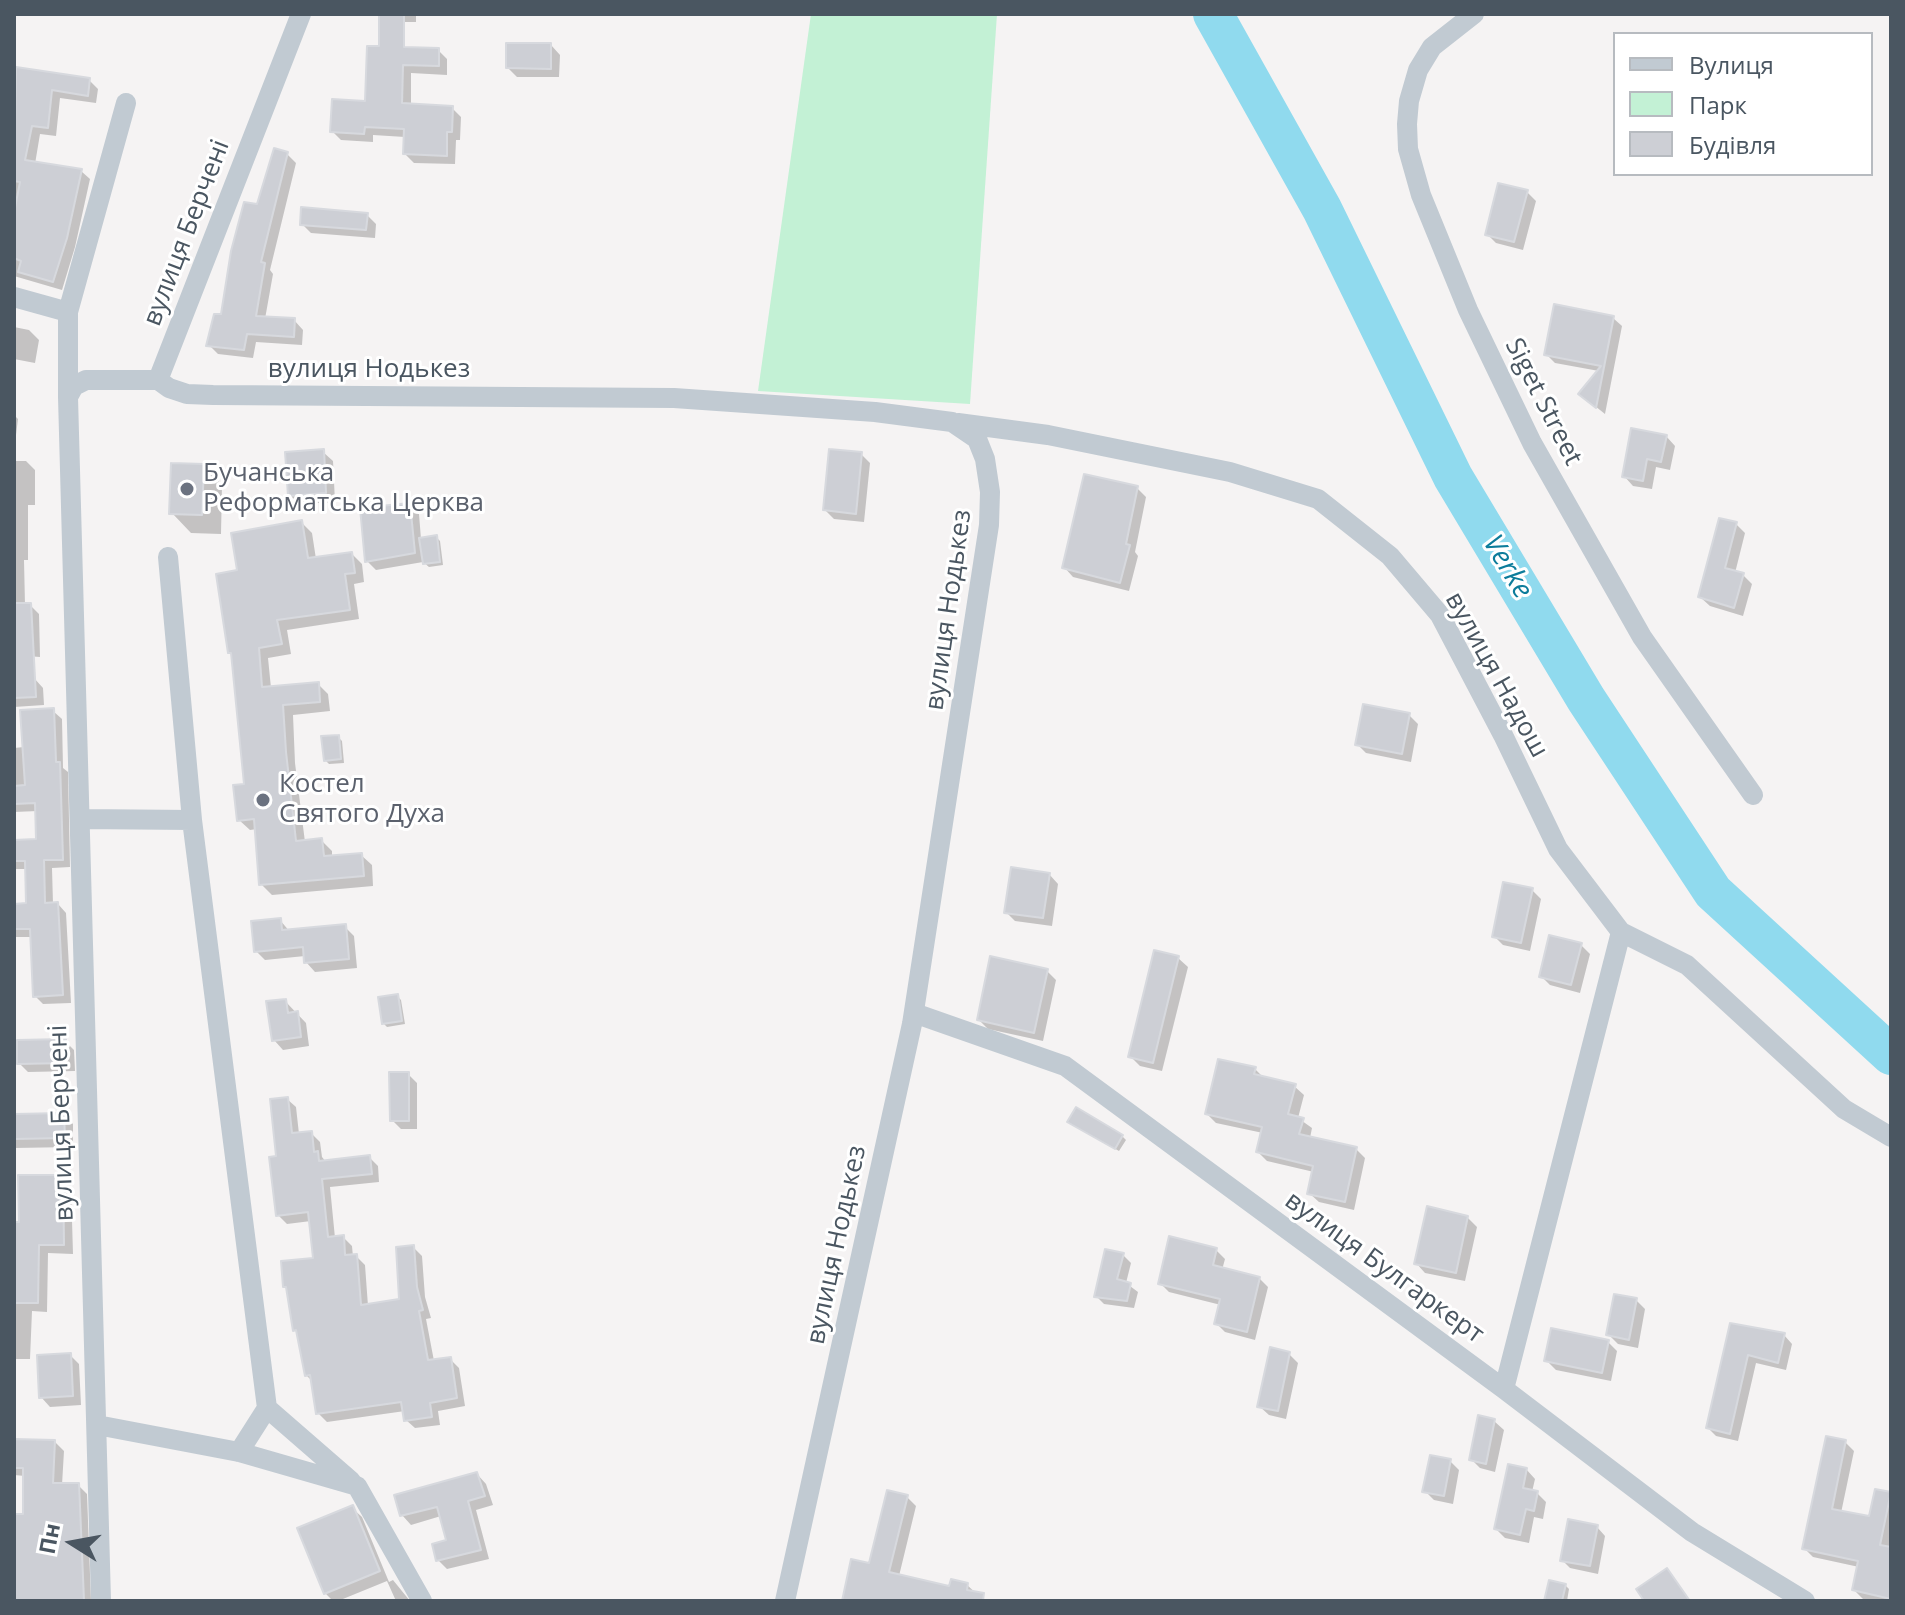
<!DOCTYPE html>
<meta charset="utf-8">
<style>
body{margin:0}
#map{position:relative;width:1905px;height:1615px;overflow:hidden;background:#f5f3f3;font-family:"Open Sans",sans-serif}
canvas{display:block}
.frame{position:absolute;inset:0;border:16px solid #4a5661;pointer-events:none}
.legend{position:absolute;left:1613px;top:32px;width:260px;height:144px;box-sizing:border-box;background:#fff;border:2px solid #b7bbc0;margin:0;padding:10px 14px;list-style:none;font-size:24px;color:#4a5661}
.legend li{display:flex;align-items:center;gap:16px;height:40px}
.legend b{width:40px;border:2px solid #b7bbc0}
.north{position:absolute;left:32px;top:1503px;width:80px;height:80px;-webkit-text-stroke:6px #fff;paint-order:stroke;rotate:281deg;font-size:22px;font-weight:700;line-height:32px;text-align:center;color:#4a5661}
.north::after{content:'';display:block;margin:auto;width:28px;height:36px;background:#4a5661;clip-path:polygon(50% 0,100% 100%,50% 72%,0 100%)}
</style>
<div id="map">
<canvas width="1905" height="1615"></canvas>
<div class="frame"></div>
<ul class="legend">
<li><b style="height:10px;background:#c1cad2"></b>Вулиця</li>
<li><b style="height:22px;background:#c3f1d5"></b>Парк</li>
<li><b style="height:22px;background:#cdcfd5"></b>Будівля</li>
</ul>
<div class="north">Пн</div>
</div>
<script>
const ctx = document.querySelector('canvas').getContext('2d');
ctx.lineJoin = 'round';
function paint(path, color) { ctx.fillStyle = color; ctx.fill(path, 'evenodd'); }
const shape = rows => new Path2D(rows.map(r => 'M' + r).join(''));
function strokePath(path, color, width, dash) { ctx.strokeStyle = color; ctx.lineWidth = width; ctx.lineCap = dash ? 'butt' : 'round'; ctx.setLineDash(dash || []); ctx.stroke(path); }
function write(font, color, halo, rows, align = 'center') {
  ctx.font = font + ' "Open Sans",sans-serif'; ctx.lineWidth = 6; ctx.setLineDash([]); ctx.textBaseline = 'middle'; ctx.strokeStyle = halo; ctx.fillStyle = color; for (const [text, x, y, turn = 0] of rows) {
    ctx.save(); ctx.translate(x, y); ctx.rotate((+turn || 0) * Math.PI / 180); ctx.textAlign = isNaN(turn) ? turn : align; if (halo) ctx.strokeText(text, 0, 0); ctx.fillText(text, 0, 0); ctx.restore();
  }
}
const green = shape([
 [811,14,997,14,970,404,758,391]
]);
const shadow = shape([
 [382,14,416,14,416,22,390,22],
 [551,45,560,55,559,77,517,77,508,68],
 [369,48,438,50,447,59,447,75,411,73,411,105,452,108,461,117,460,140,456,140,455,164,414,163,405,154,405,137,373,135,373,142,341,140,332,131,367,103],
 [18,70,89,80,98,89,96,103,60,98,56,136,40,134,35,164,81,171,90,179,75,247,62,290,14,276,14,136,19,88,15,84],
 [287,154,296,163,270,270,273,274,265,319,294,320,303,330,302,345,256,342,253,358,218,354,209,345,223,316,258,206],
 [1527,192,1536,201,1523,250,1496,243,1487,234],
 [367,215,376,224,375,238,311,233,302,224],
 [1613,318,1622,326,1605,414,1590,402,1599,371,1555,363,1546,354],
 [14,327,29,330,39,340,35,363,14,359],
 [14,415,18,419,15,443,14,443],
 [1666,436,1675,446,1670,470,1656,467,1652,489,1633,486,1624,476],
 [323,452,333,461,335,502,299,504,290,495],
 [861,454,870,463,864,522,834,519,825,510],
 [14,461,26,461,35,470,35,505,28,505,28,560,24,560,25,605,30,605,39,614,40,657,14,655],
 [203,466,222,485,221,534,191,533,172,513],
 [1137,488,1146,497,1135,552,1138,556,1129,591,1073,577,1064,567],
 [409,505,419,514,421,539,436,537,440,541,443,565,429,567,423,562,376,570,367,561],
 [302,523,312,533,316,559,352,554,362,564,364,582,354,584,359,619,287,630,291,654,268,658,271,688,318,684,328,694,330,711,293,715,295,763,305,842,322,841,332,851,332,857,361,855,372,865,373,886,272,895,261,884,257,829,250,830,239,820,246,786,233,656,230,653,239,572],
 [1736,524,1745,533,1735,573,1743,575,1752,584,1743,616,1710,606,1700,597],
 [14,678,34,678,43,688,44,705,14,707],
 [53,711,62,719,63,768,68,772,70,867,52,868,53,904,58,904,66,913,71,1003,43,1004,35,996,33,937,14,937,14,906,28,905,27,869,14,869,14,842,38,841,38,811,14,812,14,748,24,747],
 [1409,715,1418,724,1411,762,1366,753,1357,744],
 [338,737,342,741,344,763,329,764,325,760],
 [1049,874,1058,884,1052,926,1015,921,1006,912],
 [1532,890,1541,899,1530,951,1503,945,1494,936],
 [280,920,290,932,345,927,354,936,357,968,315,972,306,962,305,956,265,960,256,951],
 [1581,945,1590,954,1580,993,1550,985,1541,976],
 [1178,958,1188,967,1162,1071,1140,1066,1130,1056],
 [1047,971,1056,980,1043,1041,988,1029,979,1020],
 [397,996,401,1000,405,1024,387,1027,383,1023],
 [285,1001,306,1023,309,1046,283,1050,274,1040],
 [65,1041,74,1050,75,1071,28,1072,19,1063],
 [1255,1069,1264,1078,1294,1086,1304,1095,1298,1118,1312,1128,1310,1138,1356,1149,1365,1158,1354,1210,1319,1202,1309,1193,1314,1172,1267,1161,1258,1152,1263,1133,1216,1123,1207,1114],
 [408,1074,417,1083,417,1129,401,1129,392,1120],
 [287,1099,296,1107,299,1134,311,1133,320,1142,322,1157,326,1162,369,1157,378,1166,379,1182,330,1187,335,1238,343,1237,352,1246,353,1257,356,1256,365,1265,368,1306,401,1300,413,1247,422,1256,425,1297,431,1318,426,1319,434,1361,450,1359,459,1368,465,1406,438,1411,440,1425,415,1428,406,1420,405,1411,327,1422,318,1413,314,1383,306,1375,299,1334,295,1330,288,1290,285,1287,315,1260,311,1221,287,1224,278,1215,279,1158],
 [63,1115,73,1124,73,1147,14,1148,14,1116],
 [1074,1125,1122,1136,1126,1140,1119,1151],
 [62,1177,71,1186,73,1254,48,1253,47,1312,32,1311,30,1359,14,1359,14,1224,21,1224],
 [1467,1217,1477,1227,1465,1281,1425,1273,1416,1263],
 [1216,1250,1225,1259,1222,1270,1259,1278,1268,1287,1255,1340,1225,1332,1216,1323,1221,1305,1169,1292,1160,1283],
 [1123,1255,1131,1263,1126,1283,1138,1292,1134,1308,1104,1304,1096,1296],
 [1636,1300,1645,1309,1638,1348,1618,1344,1608,1334],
 [1732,1325,1784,1335,1792,1344,1786,1370,1756,1363,1738,1441,1716,1436,1708,1428],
 [1608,1342,1617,1351,1611,1381,1556,1370,1546,1360],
 [1289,1354,1298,1363,1286,1419,1269,1415,1259,1406],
 [70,1355,79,1364,81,1405,50,1407,41,1397],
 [1494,1421,1504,1430,1495,1472,1480,1468,1471,1459],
 [14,1441,55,1442,64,1451,62,1485,78,1485,87,1494,91,1601,17,1601,14,1575,14,1516,25,1516,25,1476,14,1475],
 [1845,1442,1854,1451,1841,1513,1870,1518,1876,1491,1891,1494,1891,1601,1863,1599,1854,1590,1859,1567,1813,1557,1804,1548],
 [1450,1461,1459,1470,1453,1504,1434,1500,1425,1491],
 [1526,1469,1535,1479,1532,1492,1537,1493,1546,1502,1543,1519,1534,1517,1529,1543,1505,1538,1496,1529],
 [477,1474,486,1484,493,1505,476,1510,489,1559,447,1569,438,1560,448,1542,441,1516,411,1525,402,1515],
 [907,1497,916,1506,899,1576,951,1588,967,1585,977,1594,975,1601,844,1601,871,1565],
 [352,1508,362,1517,389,1582,393,1580,410,1601,396,1601,387,1581,338,1601,333,1601,325,1593],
 [1597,1527,1605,1536,1598,1574,1570,1568,1562,1560],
 [1565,1585,1569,1589,1567,1601,1546,1601]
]);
const river = shape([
 [1213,14,1322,209,1453,477,1586,699,1713,892,1891,1055]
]);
const building = shape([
 [379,14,404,14,404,47,439,48,439,66,403,65,402,103,453,106,452,132,447,132,447,156,403,154,404,129,365,127,364,134,330,132,332,99,365,101,367,46,379,46,379,14],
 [506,43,551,43,551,69,506,68,506,43],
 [16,67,90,78,88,96,52,90,48,128,32,126,25,160,82,169,67,238,53,282,18,272,21,261,14,258,14,213,20,182,14,181,16,67],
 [274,148,288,152,261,262,265,263,256,316,295,318,294,337,247,334,244,350,206,346,214,314,221,314,231,251,244,202,257,204,274,148],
 [1498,183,1528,190,1514,242,1485,235,1498,183],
 [301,207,368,213,366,230,300,225,301,207],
 [1554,304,1614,316,1596,408,1578,394,1601,366,1544,355,1554,304],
 [1631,428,1667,435,1661,462,1647,459,1643,481,1622,477,1631,428],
 [324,449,326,493,288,496,285,452,324,449],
 [829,449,862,452,856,514,823,510,829,449],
 [171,463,204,464,202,515,169,514,171,463],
 [1084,474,1138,486,1126,544,1130,545,1120,583,1062,568,1084,474],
 [410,503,415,553,365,562,360,508,410,503],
 [1719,518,1737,522,1725,568,1744,573,1734,608,1698,597,1719,518],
 [302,520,308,558,352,552,355,573,345,574,350,610,277,620,282,644,259,648,262,687,319,682,320,702,283,705,286,752,296,841,322,838,324,856,362,853,364,876,259,885,254,819,237,821,233,785,244,784,231,653,228,653,216,574,237,570,231,533,302,520],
 [437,535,440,562,423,564,419,538,437,535],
 [14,603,31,603,36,697,14,698,14,603],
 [1363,704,1410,713,1402,754,1355,745,1363,704],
 [54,708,56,762,60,762,63,860,44,860,45,903,58,902,63,995,33,997,30,929,14,929,14,904,26,903,25,861,14,861,14,840,36,839,35,803,14,804,14,786,25,785,20,710,54,708],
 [339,735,341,759,324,761,321,736,339,735],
 [1011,867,1050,873,1043,918,1004,913,1011,867],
 [1503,882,1533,888,1521,943,1492,937,1503,882],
 [281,918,282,930,346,924,349,959,304,963,303,947,254,952,251,921,281,918],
 [1549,935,1582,943,1571,985,1539,977,1549,935],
 [1154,950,1179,956,1153,1063,1128,1057,1154,950],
 [990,956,1048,969,1034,1033,977,1020,990,956],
 [398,994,402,1021,382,1024,378,997,398,994],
 [286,999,288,1013,298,1011,301,1037,272,1041,266,1001,286,999],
 [66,1039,66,1063,17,1064,17,1040,66,1039],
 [1218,1059,1256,1067,1254,1074,1296,1084,1288,1114,1304,1118,1299,1134,1357,1147,1345,1202,1307,1194,1313,1166,1256,1152,1262,1127,1205,1114,1218,1059],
 [389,1072,409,1072,409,1121,390,1121,389,1072],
 [288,1097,292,1133,312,1131,314,1152,318,1151,319,1161,370,1155,372,1174,322,1179,328,1237,344,1235,345,1255,357,1254,361,1305,399,1299,396,1247,414,1245,417,1287,423,1310,419,1311,428,1360,451,1357,457,1398,430,1403,432,1417,404,1421,401,1402,316,1414,310,1375,305,1376,296,1330,293,1331,286,1287,283,1287,281,1261,313,1258,308,1212,276,1216,269,1157,276,1156,270,1099,288,1097],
 [1076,1107,1123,1135,1115,1149,1067,1122,1076,1107],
 [64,1113,65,1138,14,1139,14,1114,64,1113],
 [18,1175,63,1175,64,1245,39,1245,38,1303,14,1303,14,1222,19,1222,18,1175],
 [1427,1206,1468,1216,1456,1273,1414,1264,1427,1206],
 [1169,1236,1217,1248,1213,1265,1260,1277,1247,1332,1214,1324,1220,1299,1158,1284,1169,1236],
 [1105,1249,1124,1253,1117,1279,1131,1283,1127,1301,1094,1297,1105,1249],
 [1614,1294,1637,1298,1629,1340,1606,1335,1614,1294],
 [1730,1323,1785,1333,1778,1363,1748,1355,1730,1434,1706,1428,1730,1323],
 [1551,1328,1609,1340,1602,1373,1544,1361,1551,1328],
 [1270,1347,1290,1352,1278,1411,1257,1407,1270,1347],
 [71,1353,73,1396,39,1398,37,1355,71,1353],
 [1478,1415,1495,1419,1486,1464,1469,1460,1478,1415],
 [1826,1436,1846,1440,1832,1509,1869,1516,1875,1489,1891,1492,1880,1545,1891,1547,1891,1599,1852,1590,1858,1561,1802,1549,1826,1436],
 [14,1439,55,1440,53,1483,79,1483,84,1601,15,1601,14,1514,23,1514,23,1468,14,1468,14,1439],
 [1430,1455,1451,1459,1444,1496,1422,1492,1430,1455],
 [1508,1464,1527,1468,1523,1488,1538,1491,1534,1511,1526,1509,1520,1535,1494,1529,1508,1464],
 [477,1472,485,1496,468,1501,481,1550,436,1561,432,1544,446,1540,437,1507,400,1516,394,1495,477,1472],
 [887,1490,908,1495,889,1572,949,1586,951,1579,968,1583,967,1590,984,1593,983,1601,842,1601,851,1559,869,1563,887,1490],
 [353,1505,380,1571,324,1594,297,1528,353,1505],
 [1568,1519,1598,1525,1590,1566,1560,1561,1568,1519],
 [1667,1568,1690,1601,1644,1601,1636,1589,1667,1568],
 [1549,1580,1566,1584,1562,1601,1544,1601,1549,1580]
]);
const minor = shape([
 [1474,14,1432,47,1418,70,1409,101,1407,124,1408,149,1421,195,1468,310,1532,443,1642,637,1753,795],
 [14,297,68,312],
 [158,380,169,388,187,394,213,395,674,398,875,412,952,422,977,439,985,459,990,492,989,525,912,1024,785,1601],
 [68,397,74,386,86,380,158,380,301,14],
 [958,423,1048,435,1230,472,1318,499,1390,556,1440,615,1503,735,1558,849,1621,932,1504,1389],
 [168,557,192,820],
 [80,819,192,820,267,1408,239,1452],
 [1621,932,1687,965,1844,1109,1891,1137],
 [914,1013,1065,1066,1504,1389,1692,1532,1805,1601],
 [267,1408,351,1481],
 [97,1425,239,1452,357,1486,422,1601],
 [101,1601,68,397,68,312,126,103]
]);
const markers = [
 [187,489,8,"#6b7280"],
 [263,800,8,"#6b7280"]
];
const streetNames = [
 ["вулиця Берчені",187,233,-69],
 ["вулиця Нодькез",369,370],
 ["Siget Street",1543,402,63],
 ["вулиця Нодькез",949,610,-82],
 ["вулиця Надош",1496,675,61],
 ["вулиця Берчені",62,1123,-92],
 ["вулиця Нодькез",837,1245,-78],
 ["вулиця Булгаркерт",1384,1268,36]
];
const worshipNames = [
 ["Бучанська",203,474],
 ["Реформатська Церква",203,504],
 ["Костел",279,785],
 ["Святого Духа",279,815]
];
const waterNames = [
 ["Verke",1507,567,59]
];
paint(green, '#c3f1d5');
paint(shadow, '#0003');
strokePath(river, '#90daee', 40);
paint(building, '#cdcfd5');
strokePath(building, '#d7d9de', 2);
strokePath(minor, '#c1cad2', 20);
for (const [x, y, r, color] of markers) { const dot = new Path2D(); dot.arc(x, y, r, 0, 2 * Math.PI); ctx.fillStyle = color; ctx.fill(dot); strokePath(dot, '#fff', 3); }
write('26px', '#4a5661', '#fff', streetNames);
write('26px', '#5b616d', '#fff', worshipNames, 'left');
write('italic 28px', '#0c7c9b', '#fff', waterNames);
</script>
